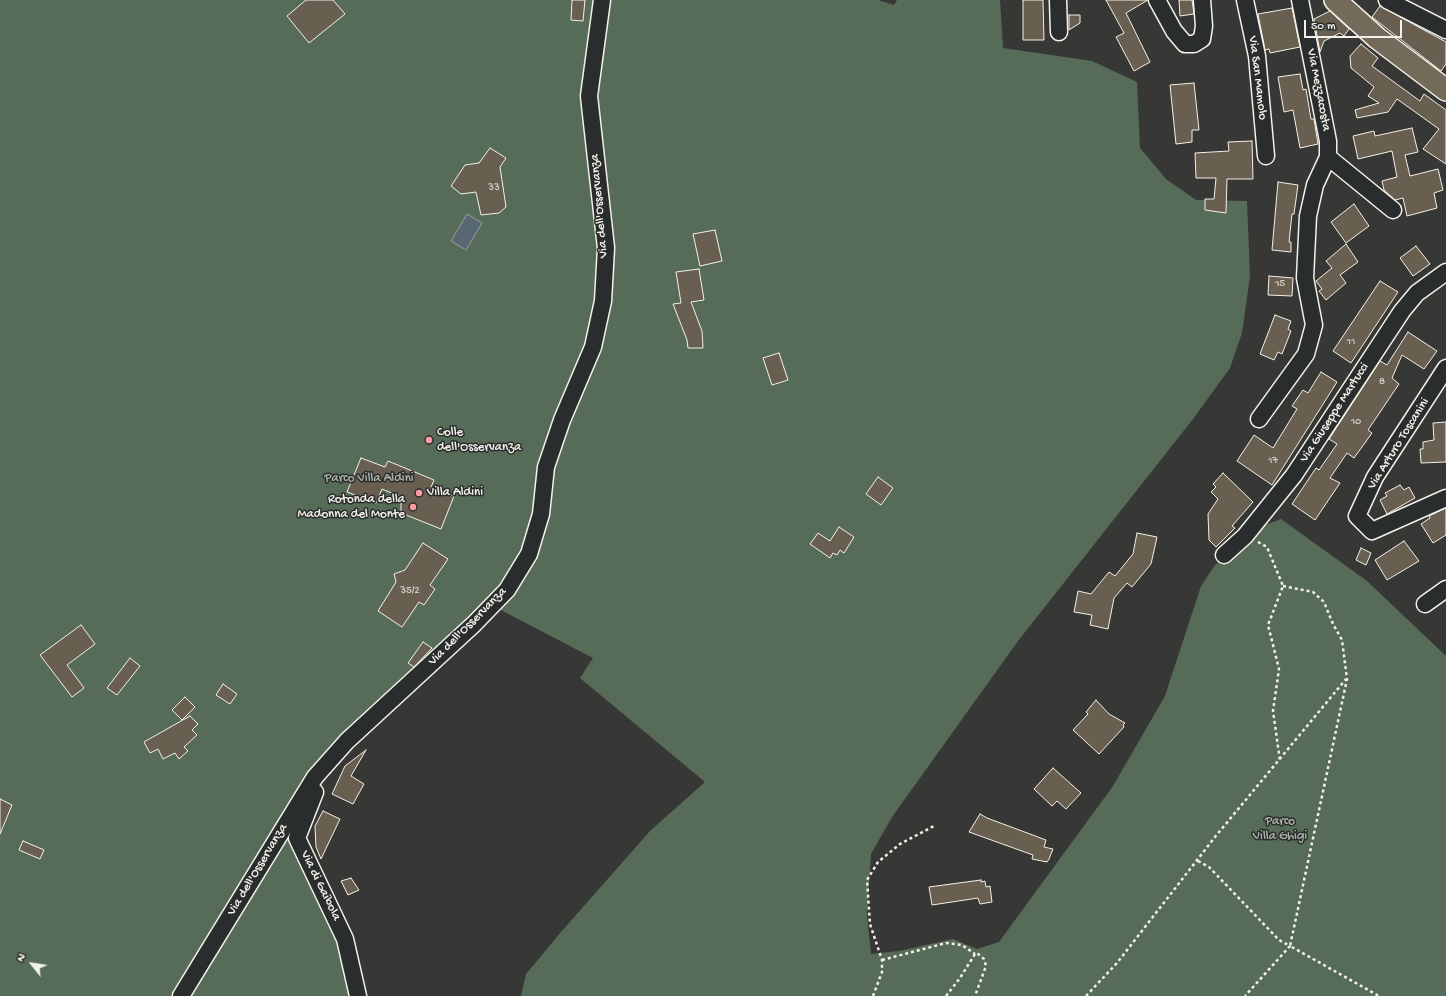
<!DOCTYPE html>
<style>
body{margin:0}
#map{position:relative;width:1446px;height:996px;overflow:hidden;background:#373735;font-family:"Gochi Hand",sans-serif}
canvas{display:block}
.north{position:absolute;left:12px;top:944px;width:40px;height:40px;-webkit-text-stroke:3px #2a2d2e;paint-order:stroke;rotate:300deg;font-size:11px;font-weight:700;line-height:16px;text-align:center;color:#f4f1e8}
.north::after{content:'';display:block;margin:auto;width:14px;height:18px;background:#f4f1e8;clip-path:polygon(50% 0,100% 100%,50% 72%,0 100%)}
.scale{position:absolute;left:1304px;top:20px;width:98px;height:18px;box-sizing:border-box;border:2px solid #f4f1e8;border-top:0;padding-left:5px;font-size:12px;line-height:14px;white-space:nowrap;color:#f4f1e8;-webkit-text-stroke:3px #2a2d2e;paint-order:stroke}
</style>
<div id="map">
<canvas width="1446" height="996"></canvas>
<div class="north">N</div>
<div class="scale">50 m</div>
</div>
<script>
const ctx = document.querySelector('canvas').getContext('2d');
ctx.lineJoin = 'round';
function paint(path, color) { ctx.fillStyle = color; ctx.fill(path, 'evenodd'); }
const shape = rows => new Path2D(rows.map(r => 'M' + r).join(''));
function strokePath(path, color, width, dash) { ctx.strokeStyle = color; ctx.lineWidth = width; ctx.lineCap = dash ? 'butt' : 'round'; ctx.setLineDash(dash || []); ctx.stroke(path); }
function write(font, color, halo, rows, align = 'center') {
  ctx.font = font + ' "Gochi Hand",sans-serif'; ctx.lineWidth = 3; ctx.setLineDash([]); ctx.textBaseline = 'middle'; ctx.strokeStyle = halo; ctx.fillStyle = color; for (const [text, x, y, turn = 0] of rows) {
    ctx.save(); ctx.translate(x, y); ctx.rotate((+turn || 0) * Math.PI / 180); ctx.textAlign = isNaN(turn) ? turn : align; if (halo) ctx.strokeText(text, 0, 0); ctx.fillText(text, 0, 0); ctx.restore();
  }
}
const green = shape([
 [0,0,878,0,894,5,897,0,1000,0,1003,48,1092,61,1137,82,1140,148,1166,179,1196,200,1247,201,1250,276,1242,333,1230,368,1193,419,1018,641,892,817,871,854,867,916,871,954,899,951,953,939,977,949,999,942,1113,786,1165,696,1201,586,1215,565,1260,527,1281,519,1367,581,1446,656,1446,996,521,996,526,974,561,932,650,831,705,782,580,678,593,658,493,606,319,774,297,830,363,996,0,996]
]);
const water = shape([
 [467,214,482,223,466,250,451,241,467,214]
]);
const building = shape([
 [306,0,333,0,345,14,309,43,287,16,306,0],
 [572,0,585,0,583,21,571,20,572,0],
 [1023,0,1043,0,1044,40,1023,40,1023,0],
 [1106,0,1148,0,1126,13,1150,62,1134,71,1116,37,1124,33,1106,0],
 [1179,0,1192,0,1194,14,1180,16,1179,0],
 [1380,6,1446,42,1446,64,1441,71,1372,17,1380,6],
 [1292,8,1300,47,1270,53,1269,49,1265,50,1258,14,1292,8],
 [1330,11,1349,29,1344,36,1340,33,1324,41,1320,52,1314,19,1330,11],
 [1069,15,1080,15,1080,23,1069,30,1069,15],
 [1361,44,1378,58,1372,66,1420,101,1424,94,1446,110,1446,164,1423,149,1439,129,1397,99,1388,112,1357,118,1355,110,1379,103,1368,96,1374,87,1351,68,1350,56,1361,44],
 [1300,74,1303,90,1306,89,1311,119,1314,119,1318,144,1300,148,1293,110,1284,112,1278,77,1300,74],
 [1194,83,1199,130,1192,130,1192,142,1176,144,1170,85,1194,83],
 [1412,128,1418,152,1405,155,1410,176,1438,169,1443,190,1434,193,1437,208,1407,216,1403,198,1395,200,1384,190,1382,181,1397,177,1392,151,1358,159,1353,136,1374,131,1375,136,1412,128],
 [1252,141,1253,179,1227,179,1226,213,1205,210,1205,199,1214,199,1216,178,1196,178,1195,153,1229,151,1228,142,1252,141],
 [490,148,506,158,500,167,506,207,499,213,481,215,476,192,461,194,451,186,465,165,479,163,490,148],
 [1278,182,1298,185,1294,214,1292,214,1289,242,1291,242,1291,252,1272,250,1278,182],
 [1354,204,1369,226,1346,243,1331,222,1354,204],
 [715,230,722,261,700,266,693,234,715,230],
 [1346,244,1358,262,1340,275,1346,283,1326,300,1319,291,1322,289,1316,281,1332,268,1326,261,1346,244],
 [1416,246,1430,264,1413,276,1400,258,1416,246],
 [699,269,704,300,691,302,702,331,703,348,688,348,687,340,673,304,681,303,676,272,699,269],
 [1269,276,1293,278,1292,296,1268,295,1269,276],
 [1380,281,1398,292,1351,363,1333,351,1380,281],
 [1275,315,1291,321,1288,329,1291,331,1282,354,1278,352,1274,360,1260,354,1275,315],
 [1408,332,1437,351,1424,369,1402,355,1392,378,1399,384,1368,430,1372,433,1354,458,1347,453,1330,478,1340,483,1315,520,1292,504,1316,468,1319,470,1337,444,1329,439,1380,361,1387,365,1408,332],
 [779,353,788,380,772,385,763,358,779,353],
 [1321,372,1337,382,1272,485,1237,461,1254,435,1273,448,1297,409,1292,406,1303,390,1308,393,1321,372],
 [1446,422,1446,462,1421,463,1420,449,1423,449,1423,442,1434,440,1433,423,1446,422],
 [361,458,385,467,388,461,434,480,431,487,454,496,441,529,401,513,401,497,382,489,376,503,347,492,361,458],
 [1223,473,1253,502,1232,526,1235,528,1216,547,1209,540,1208,514,1218,499,1211,492,1216,487,1213,484,1223,473],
 [878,477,893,488,881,505,866,494,878,477],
 [1400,485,1404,490,1409,487,1415,498,1387,514,1380,500,1387,496,1385,493,1400,485],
 [1446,508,1446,535,1433,543,1421,524,1430,518,1429,516,1446,508],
 [839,527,854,537,844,553,840,550,837,555,833,553,830,558,810,544,818,533,830,541,839,527],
 [1137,533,1157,537,1151,564,1132,587,1127,583,1114,598,1108,629,1090,625,1092,615,1074,612,1078,591,1091,594,1109,572,1115,576,1133,554,1137,533],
 [1404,541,1419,561,1387,580,1375,560,1404,541],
 [423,543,448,559,430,585,435,589,424,605,419,602,402,627,378,611,396,582,394,574,405,570,423,543],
 [1361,548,1371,553,1366,565,1356,560,1361,548],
 [81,625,95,644,67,665,84,688,72,697,40,655,81,625],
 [423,642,432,648,414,667,408,663,423,642],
 [130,658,140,666,117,695,107,688,130,658],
 [223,684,237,694,230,704,216,695,223,684],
 [185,697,195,707,182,720,172,710,185,697],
 [1096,700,1109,714,1125,723,1123,725,1124,727,1099,754,1073,730,1088,714,1086,712,1096,700],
 [190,716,198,724,192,730,197,735,184,747,188,751,179,759,175,753,163,759,158,749,150,753,144,742,190,716],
 [366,750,351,776,364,784,353,804,332,794,345,766,366,750],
 [1053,768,1081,793,1066,809,1057,801,1052,806,1034,789,1053,768],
 [0,799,12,805,0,834,0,799],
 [323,811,340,819,321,859,316,847,315,826,323,811],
 [980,814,987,818,1046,840,1044,847,1053,849,1049,859,1047,862,1032,859,1033,855,969,832,980,814],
 [23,841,44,850,40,859,19,850,23,841],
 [351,878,359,890,348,895,341,881,351,878],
 [981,880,981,882,985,881,986,887,990,886,992,902,980,904,978,898,932,905,929,887,981,880]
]);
const path = shape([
 [1258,542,1267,547,1283,586,1268,625,1279,669,1273,711,1280,761],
 [1283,586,1313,592,1324,602,1333,624,1342,640,1347,679,1290,946,1379,996],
 [1198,861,1209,867,1279,940,1290,946,1245,996],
 [882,960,946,943,962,945,975,954],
 [873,996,882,972,882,960,870,924,867,880,878,862,900,844,934,826],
 [946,996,960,978,975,954,977,953,984,959,986,966,975,996],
 [1086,996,1117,963,1215,837,1346,679]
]);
const minor = shape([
 [1058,0,1059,32],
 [1157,0,1174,31,1185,44,1194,44,1202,39,1204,26,1202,0],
 [1245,0,1257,56,1266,156],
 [1387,0,1446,30],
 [1328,157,1393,210],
 [1446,368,1375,477,1357,516,1372,531,1446,498],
 [1259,419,1306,354,1314,325,1305,278,1308,216,1315,185,1328,157,1328,141,1300,0],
 [1224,555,1245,536,1294,475,1402,311,1417,293,1446,272],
 [1425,604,1446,589],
 [315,792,297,838,345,939,358,996],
 [181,996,315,777,347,741,474,624,507,590,529,554,541,514,546,467,562,420,593,347,603,301,606,248,589,96,602,0]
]);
const major = shape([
 [1335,0,1377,38,1446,90]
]);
const markers = [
 [429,440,4,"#ff9aa2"],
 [419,493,4,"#ff9aa2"],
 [413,507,4,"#ff9aa2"]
];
const numberNames = [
 ["33",494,188],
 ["15",1280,284],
 ["11",1351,342],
 ["8",1382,382],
 ["10",1356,422],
 ["17",1273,461],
 ["35/2",410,591]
];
const streetNames = [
 ["Via San Mamolo",1257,78,83],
 ["Via Mezzacosta",1318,90,79],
 ["Via dell'Osservanza",600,206,-95],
 ["Via Giuseppe Martucci",1335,413,-57],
 ["Via Arturo Toscanini",1399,444,-58],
 ["Via dell'Osservanza",468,627,-45],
 ["Via dell'Osservanza",258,870,-59],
 ["Via di Gaibola",320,886,64]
];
const poiNames = [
 ["Colle",437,433],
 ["dell'Osservanza",437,448],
 ["Villa Aldini",427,493],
 ["Rotonda della",405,500,"right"],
 ["Madonna del Monte",405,515,"right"]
];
const parkNames = [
 ["Parco Villa Aldini",369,479],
 ["Parco",1280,822],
 ["Villa Ghigi",1280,837]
];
paint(green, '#576c58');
paint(water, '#586774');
strokePath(water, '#969ea2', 1);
paint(building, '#695f51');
strokePath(building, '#f4f1e8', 1);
strokePath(minor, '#f4f1e8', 19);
strokePath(major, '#f4f1e8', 24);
strokePath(path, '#f4f1e8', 2.5, [3, 3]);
strokePath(minor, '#2a2d2e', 16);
strokePath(major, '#746a5a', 21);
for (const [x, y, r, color] of markers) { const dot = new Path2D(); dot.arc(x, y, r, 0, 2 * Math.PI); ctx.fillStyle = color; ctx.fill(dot); strokePath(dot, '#2a2d2e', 1.5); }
write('11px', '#d1ccc2', null, numberNames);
write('13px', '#f4f1e8', '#2a2d2e', streetNames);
write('13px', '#f4f1e8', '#2a2d2e', poiNames, 'left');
write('13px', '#adb5a7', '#2a2d2e', parkNames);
</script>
